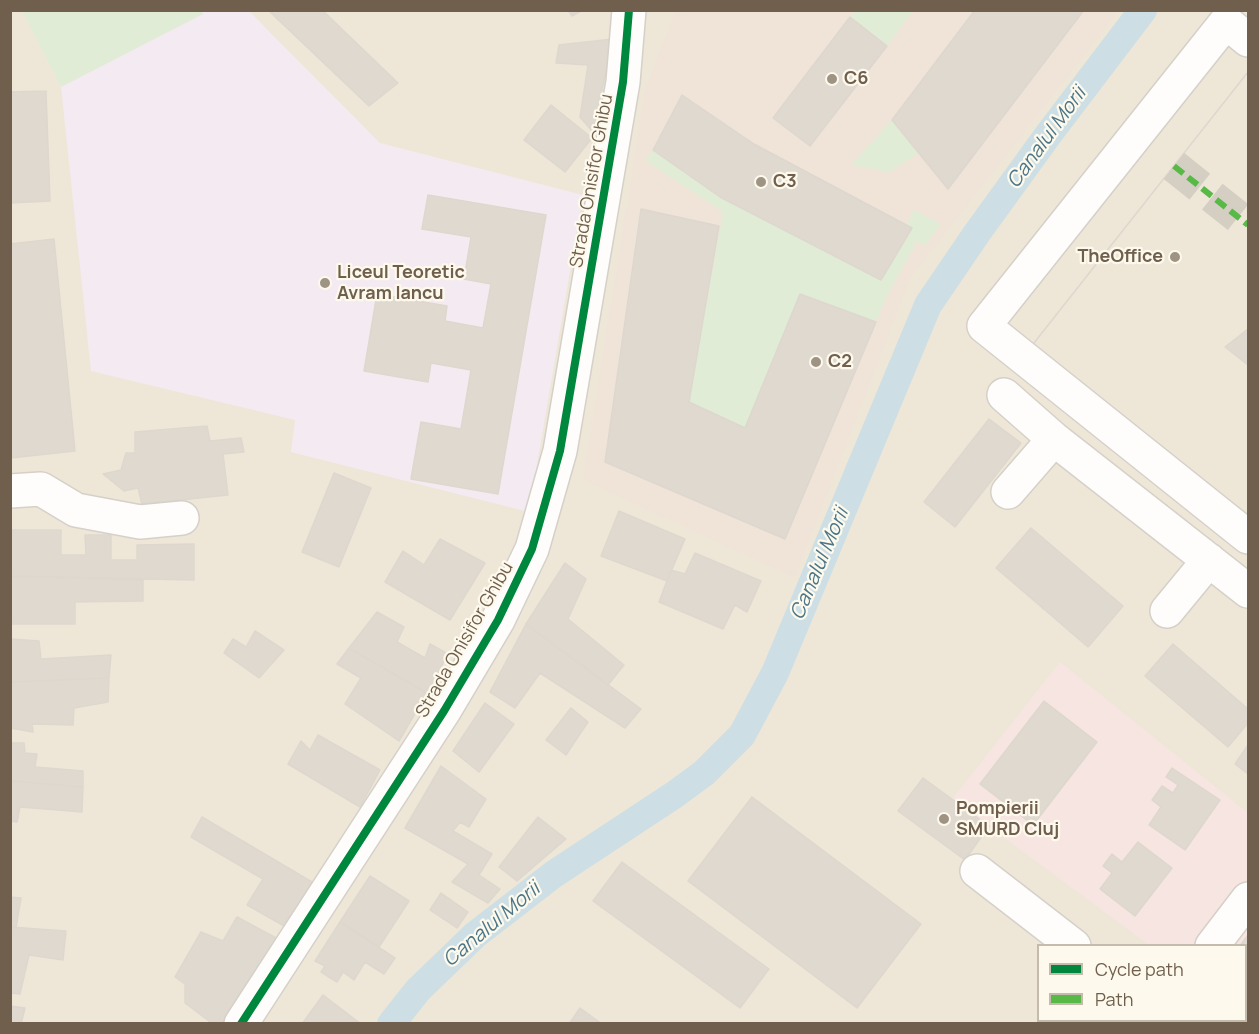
<!DOCTYPE html>
<style>
body{margin:0}
#map{position:relative;width:1259px;height:1034px;overflow:hidden;background:#f6f3ea;font-family:Manrope,sans-serif}
canvas{display:block}
.frame{position:absolute;inset:0;border:12px solid #705f4d;pointer-events:none}
.legend{position:absolute;left:1037px;top:944px;width:210px;height:78px;box-sizing:border-box;background:#fdf9ec;border:2px solid #c5bbac;margin:0;padding:8px 10px;list-style:none;font-size:18px;color:#705f4d}
.legend li{display:flex;align-items:center;gap:12px;height:30px}
.legend b{width:30px;border:2px solid #c5bbac}
</style>
<div id="map">
<canvas width="1259" height="1034"></canvas>
<div class="frame"></div>
<ul class="legend">
<li><b style="height:8px;background:#00873e"></b>Cycle path</li>
<li><b style="height:8px;background:#58b947"></b>Path</li>
</ul>
</div>
<script>
const ctx = document.querySelector('canvas').getContext('2d');
ctx.lineJoin = 'round';
function paint(path, color) { ctx.fillStyle = color; ctx.fill(path, 'evenodd'); }
const shape = rows => new Path2D(rows.map(r => 'M' + r).join(''));
function strokePath(path, color, width, dash) { ctx.strokeStyle = color; ctx.lineWidth = width; ctx.lineCap = dash ? 'butt' : 'round'; ctx.setLineDash(dash || []); ctx.stroke(path); }
function write(font, color, halo, rows, align = 'center') {
  ctx.font = font + ' Manrope,sans-serif'; ctx.lineWidth = 4.5; ctx.setLineDash([]); ctx.textBaseline = 'middle'; ctx.strokeStyle = halo; ctx.fillStyle = color; for (const [text, x, y, turn = 0] of rows) {
    ctx.save(); ctx.translate(x, y); ctx.rotate((+turn || 0) * Math.PI / 180); ctx.textAlign = isNaN(turn) ? turn : align; if (halo) ctx.strokeText(text, 0, 0); ctx.fillText(text, 0, 0); ctx.restore();
  }
}
const residential = shape([
 [10,11,1248,11,1248,1023,11,1023],
 [1038,946,1246,946,1246,1020,1038,1020]
]);
const commercial = shape([
 [675,11,1119,11,911,277,795,578,583,480,645,90]
]);
const education = shape([
 [27,10,249,11,380,143,583,195,529,512,291,452,295,420,91,371,61,87,23,13]
]);
const medical = shape([
 [1060,662,1248,813,1248,992,1246,989,1246,946,1149,945,952,799]
]);
const green = shape([
 [27,10,201,10,203,14,61,87,23,13],
 [855,11,913,11,887,46,850,17],
 [892,120,919,153,889,172,851,165],
 [653,150,720,197,880,280,912,229,906,225,914,210,941,224,925,245,917,241,886,298,876,322,800,295,745,428,689,402,723,212,645,160]
]);
const canal = shape([
 [391,1024,418,990,475,935,554,874,674,795,704,773,742,735,775,673,928,305,977,233,1048,135,1143,10]
]);
const building = shape([
 [268,10,322,10,398,83,369,106,268,10],
 [568,10,583,10,572,16,568,10],
 [975,10,1084,10,948,189,892,120,975,10],
 [850,17,887,46,810,146,773,118,850,17],
 [613,39,593,132,580,117,588,65,556,63,559,45,613,39],
 [1248,72,1248,329,1225,347,1248,365,1248,521,1030,348,1248,72],
 [1248,72,1248,521,1030,348,1248,72],
 [46,91,50,201,10,203,10,92,46,91],
 [682,95,754,144,912,228,881,280,720,197,653,150,682,95],
 [551,105,592,138,565,172,524,140,551,105],
 [428,195,546,215,498,494,411,479,421,422,461,429,471,370,431,363,428,382,364,371,377,294,447,306,445,321,483,328,491,284,464,279,471,237,422,229,428,195],
 [641,209,719,226,689,402,745,428,800,294,876,322,785,539,605,462,641,209],
 [54,239,75,451,11,458,10,244,54,239],
 [989,419,1021,443,955,527,924,502,989,419],
 [207,426,210,441,241,438,244,452,223,454,228,495,142,504,138,488,124,491,103,474,121,470,126,453,135,453,135,432,207,426],
 [334,473,371,488,339,567,302,552,334,473],
 [619,511,685,539,667,581,601,556,619,511],
 [1031,528,1123,606,1088,647,996,568,1031,528],
 [10,530,61,530,61,555,86,555,85,535,111,535,111,560,137,560,137,545,194,544,194,580,10,576,10,530],
 [440,539,485,563,450,620,385,582,403,551,424,565,440,539],
 [695,553,761,581,747,612,735,605,723,629,659,602,671,570,685,574,695,553],
 [565,563,586,579,568,619,624,665,608,685,526,624,565,563],
 [10,576,143,580,143,601,75,602,75,624,10,624,10,576],
 [377,612,404,627,397,642,425,658,430,644,448,654,427,693,349,648,377,612],
 [526,624,641,709,625,728,540,673,515,708,490,692,526,624],
 [255,631,284,650,259,678,224,653,233,639,246,647,255,631],
 [10,639,39,641,41,659,111,655,109,678,10,682,10,639],
 [1173,644,1248,709,1248,723,1228,747,1145,676,1173,644],
 [349,648,427,693,399,741,345,704,361,678,337,664,349,648],
 [109,678,108,702,74,708,73,725,32,724,33,732,10,728,10,682,109,678],
 [1044,701,1097,742,1033,825,980,784,1044,701],
 [485,703,514,724,479,772,453,751,485,703],
 [571,708,588,722,566,755,546,740,571,708],
 [318,735,380,770,360,807,288,764,301,741,310,750,318,735],
 [10,743,24,743,25,753,37,754,35,767,83,771,83,787,10,781,10,743],
 [1248,745,1248,774,1235,764,1248,745],
 [441,766,486,799,469,827,460,822,453,831,492,854,479,875,500,889,488,903,452,882,468,864,405,828,441,766],
 [1172,768,1220,800,1185,850,1149,825,1161,807,1152,800,1162,786,1173,793,1178,785,1166,777,1172,768],
 [923,778,989,826,965,860,898,811,923,778],
 [10,781,83,787,82,812,20,807,17,822,10,821,10,781],
 [752,797,921,924,857,1008,688,881,752,797],
 [202,817,312,882,286,927,247,905,263,879,191,837,202,817],
 [538,817,566,839,517,881,499,867,538,817],
 [1138,842,1172,868,1135,916,1100,889,1112,873,1103,866,1112,854,1122,862,1138,842],
 [622,862,769,969,740,1008,593,901,622,862],
 [370,876,409,901,379,947,340,922,370,876],
 [441,893,468,912,457,928,430,910,441,893],
 [10,897,21,898,16,928,10,927,10,897],
 [237,917,276,938,228,1024,213,1024,185,1003,185,984,175,977,201,932,223,941,237,917],
 [340,922,395,958,384,974,365,962,354,980,343,972,337,982,321,972,325,966,315,961,340,922],
 [10,927,66,931,63,960,29,955,20,994,10,993,10,927],
 [1248,935,1248,992,1246,989,1246,946,1240,946,1248,935],
 [1246,989,1248,992,1248,1024,1181,1024,1183,1020,1246,1020,1246,989],
 [323,995,361,1024,302,1024,323,995],
 [10,1006,25,1008,21,1024,10,1024,10,1006],
 [580,1008,602,1024,569,1024,580,1008]
]);
const minorTunnel = shape([
 [1174,166,1248,225]
]);
const minor = shape([
 [1248,40,1226,22,984,326,1248,537],
 [1004,395,1054,439,1248,591],
 [10,491,41,489,76,510,140,522,182,518],
 [1008,492,1054,439],
 [1167,611,1209,560],
 [977,871,1074,946],
 [1212,946,1248,899],
 [241,1024,444,711,498,620,532,549,560,451,623,82,629,10]
]);
const quiet = shape([
 [1174,166,1248,225]
]);
const cycleway = shape([
 [241,1024,444,711,498,620,532,549,560,451,623,82,629,10]
]);
const markers = [
 [832,79,6,"#9f9384"],
 [761,182,6,"#9f9384"],
 [1175,257,6,"#9f9384"],
 [325,283,6,"#9f9384"],
 [816,362,6,"#9f9384"],
 [944,819,6,"#9f9384"]
];
const poiNames = [
 ["C6",844,79],
 ["C3",773,182],
 ["TheOffice",1163,257,"right"],
 ["Liceul Teoretic",337,273],
 ["Avram Iancu",337,294],
 ["C2",828,362],
 ["Pompierii",956,809],
 ["SMURD Cluj",956,830]
];
const streetNames = [
 ["Strada Onisifor Ghibu",592,181,-80],
 ["Strada Onisifor Ghibu",465,640,-60]
];
const waterNames = [
 ["Canalul Morii",1047,138,-54],
 ["Canalul Morii",820,564,-67],
 ["Canalul Morii",492,925,-40]
];
paint(residential, '#eee7d8');
paint(commercial, '#f0e4d9');
paint(education, '#f4eaf1');
paint(medical, '#f7e5e1');
paint(green, '#e0ecd6');
strokePath(canal, '#cddfe4', 28);
paint(building, '#dfd9d0');
strokePath(building, '#ded7cd', 1.5);
strokePath(minorTunnel, '#d4cec3', 33, [33, 16]);
strokePath(minor, '#d5d0c8', 36);
strokePath(minor, '#fefdfc', 33);
strokePath(quiet, '#58b947', 6, [12, 6]);
strokePath(cycleway, '#00873e', 8);
for (const [x, y, r, color] of markers) { const dot = new Path2D(); dot.arc(x, y, r, 0, 2 * Math.PI); ctx.fillStyle = color; ctx.fill(dot); strokePath(dot, '#fdf9ec', 2); }
write('bold 18px', '#705f4d', '#fdf9ec', poiNames, 'left');
write('18px', '#705f4d', '#fdf9ec', streetNames);
write('italic 20px', '#4c7688', '#fdf9ec', waterNames);
</script>
